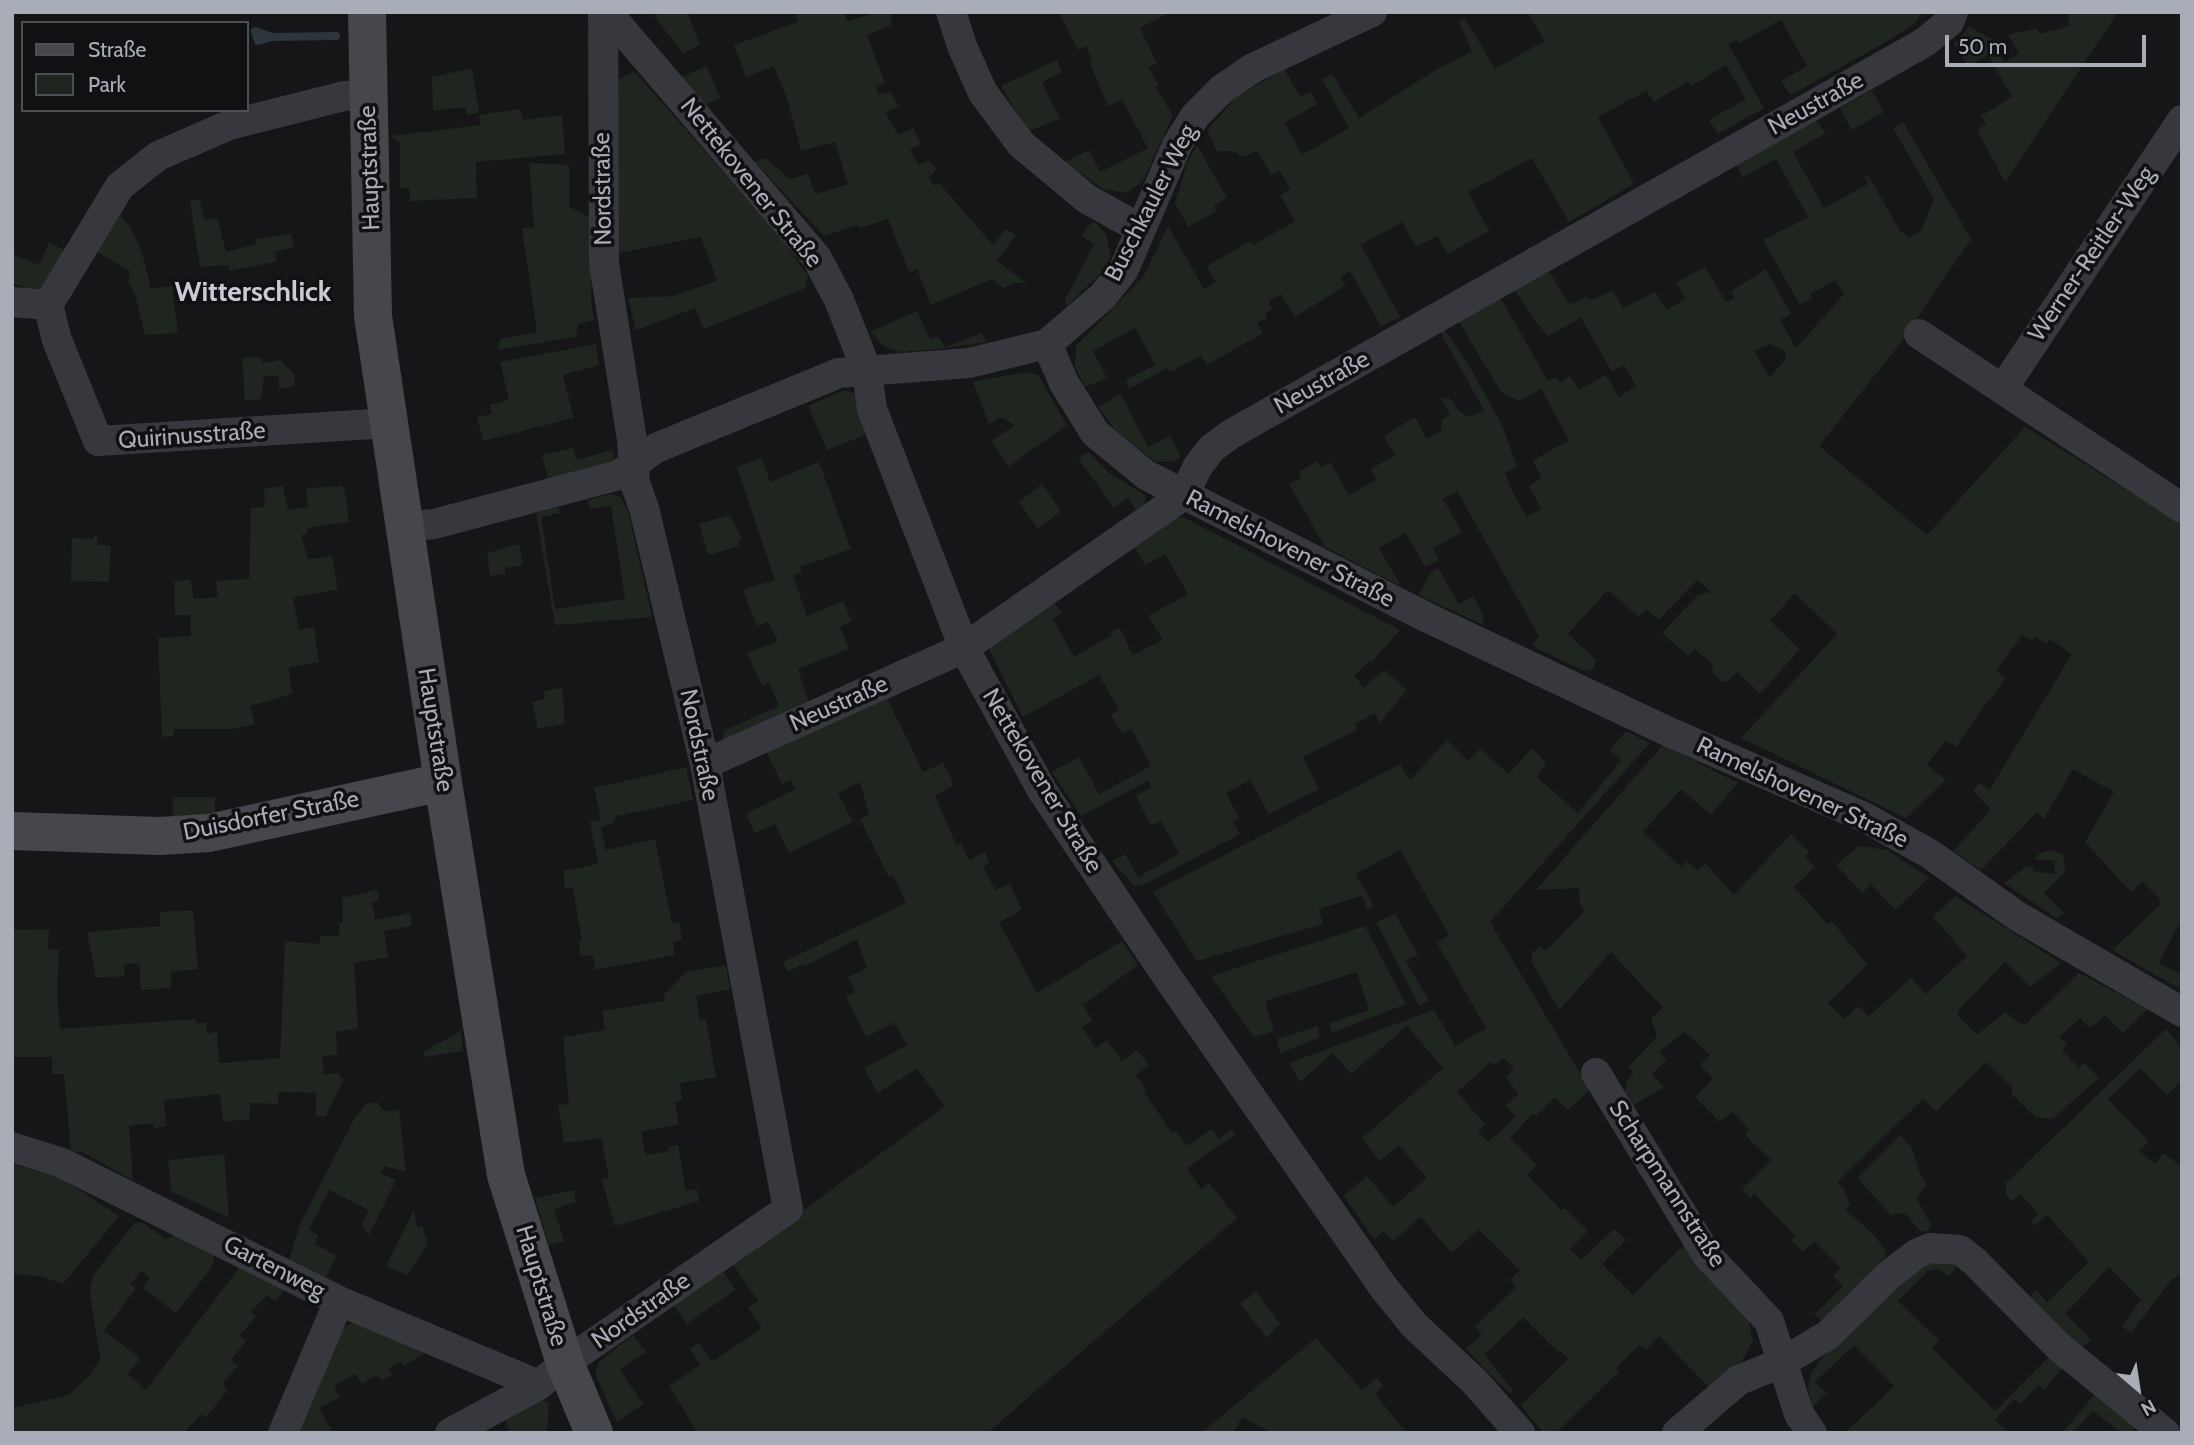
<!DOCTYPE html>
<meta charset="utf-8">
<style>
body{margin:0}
#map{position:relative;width:2194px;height:1445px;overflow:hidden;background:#161618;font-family:Cabin,sans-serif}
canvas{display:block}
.frame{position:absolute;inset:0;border:14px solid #a8adb8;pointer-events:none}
.legend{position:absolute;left:21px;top:21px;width:228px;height:91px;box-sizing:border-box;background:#111113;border:2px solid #4d4f55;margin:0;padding:9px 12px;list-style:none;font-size:21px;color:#a8adb8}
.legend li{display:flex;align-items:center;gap:14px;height:35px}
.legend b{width:35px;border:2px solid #4d4f55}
.north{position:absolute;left:2103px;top:1354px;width:70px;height:70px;-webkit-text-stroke:5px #111113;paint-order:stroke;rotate:151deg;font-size:19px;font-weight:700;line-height:28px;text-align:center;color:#a8adb8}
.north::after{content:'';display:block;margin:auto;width:24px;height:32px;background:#a8adb8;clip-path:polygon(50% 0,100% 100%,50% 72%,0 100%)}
.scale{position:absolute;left:1945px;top:35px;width:201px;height:32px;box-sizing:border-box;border:4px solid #a8adb8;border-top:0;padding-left:9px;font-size:21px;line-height:24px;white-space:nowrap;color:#a8adb8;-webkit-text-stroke:5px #111113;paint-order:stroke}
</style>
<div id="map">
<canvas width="2194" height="1445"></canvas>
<div class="frame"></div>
<ul class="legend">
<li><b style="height:9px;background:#45474d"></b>Straße</li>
<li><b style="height:19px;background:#1e261f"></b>Park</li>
</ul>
<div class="north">N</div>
<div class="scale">50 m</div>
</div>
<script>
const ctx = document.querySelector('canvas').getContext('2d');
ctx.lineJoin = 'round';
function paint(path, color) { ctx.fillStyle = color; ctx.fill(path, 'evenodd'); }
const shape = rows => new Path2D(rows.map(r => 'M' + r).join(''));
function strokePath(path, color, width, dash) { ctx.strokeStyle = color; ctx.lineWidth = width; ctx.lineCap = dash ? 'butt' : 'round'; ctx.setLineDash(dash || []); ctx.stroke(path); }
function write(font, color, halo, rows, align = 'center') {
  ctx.font = font + ' Cabin,sans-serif'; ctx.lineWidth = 7; ctx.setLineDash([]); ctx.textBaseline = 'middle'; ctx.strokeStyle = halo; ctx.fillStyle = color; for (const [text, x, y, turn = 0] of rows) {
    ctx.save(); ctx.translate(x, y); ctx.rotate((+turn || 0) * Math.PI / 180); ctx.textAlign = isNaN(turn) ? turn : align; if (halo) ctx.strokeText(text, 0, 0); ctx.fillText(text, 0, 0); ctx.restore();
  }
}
const green = shape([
 [665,12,687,12,700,45,683,53,654,16],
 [795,12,844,12,847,21,878,12,891,12,891,25,867,35,885,83,876,86,879,95,891,92,898,106,886,113,898,135,913,128,921,144,910,150,918,165,929,160,937,169,928,178,935,186,939,183,993,245,1006,229,1016,235,997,261,1026,283,1016,283,1004,288,992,279,931,305,917,269,909,272,888,219,860,228,857,225,824,236,755,162,766,158,790,179,808,174,815,194,848,184,835,142,801,151,787,99,774,66,746,77,734,45,798,22],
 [1059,12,1171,12,1140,28,1157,63,1149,68,1159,86,1155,86,1173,116,1143,181,1127,193,1103,189,1065,162,1089,150,1100,172,1148,148,1122,100,1108,106,1089,61,1092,59,1086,46,1078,50],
 [1528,12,1923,12,1914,24,1886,42,1791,95,1781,81,1807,66,1781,20,1740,43,1738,40,1728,44,1764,108,1718,134,1709,120,1746,99,1726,65,1691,86,1688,81,1654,102,1646,91,1598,117,1634,184,1569,222,1532,158,1468,192,1489,231,1448,254,1437,236,1416,247,1402,222,1361,245,1400,317,1381,326,1350,271,1340,277,1345,286,1295,317,1281,294,1269,301,1272,310,1265,313,1267,318,1257,323,1263,333,1207,365,1201,356,1170,372,1167,368,1129,389,1126,380,1155,365,1135,328,1093,351,1107,378,1085,387,1075,367,1076,346,1143,277,1168,226,1204,289,1216,282,1207,266,1250,241,1253,245,1295,221,1280,195,1290,189,1280,171,1271,175,1257,150,1243,157,1233,151,1217,151,1209,135,1208,129,1235,98,1284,69,1300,96,1311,92,1317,104,1285,123,1302,155,1349,128,1322,79,1332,74,1359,118,1439,68,1472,52,1459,21,1465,18,1495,69,1544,41],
 [2067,12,2118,12,2005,182,1977,130,1986,124,1981,116,2012,97,1988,55,1968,66,1954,44,1969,27,1997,42,1994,44,2005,62,2019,54,2008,35,2037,28,2039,34,2070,26],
 [1057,60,1062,72,1042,82,1060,119,1028,131,1001,86],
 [707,66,720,98,705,104,678,78],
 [472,68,479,113,467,115,465,107,433,111,432,77],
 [634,71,779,235,808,276,805,288,704,329,695,308,636,330,628,298,673,296,717,281,701,237,615,254,613,83],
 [1872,90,1884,112,1852,130,1840,108],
 [520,109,523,120,562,115,565,154,476,162,477,198,410,201,409,189,400,187,400,142,391,136,480,125,479,115],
 [1814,118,1826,133,1793,152,1824,208,1868,184,1864,177,1868,175,1900,231,1909,238,1921,231,1934,199,1893,128,1903,122,1971,239,1898,346,1819,446,1927,535,2025,427,2182,524,2182,928,2178,926,2159,963,2182,975,2182,990,2112,950,2160,905,2159,898,2143,882,2131,892,2085,842,2114,792,2073,769,2044,819,2037,812,1981,870,1953,851,1991,810,1973,790,1980,783,1990,789,2072,654,2050,639,2046,644,2036,637,2032,641,2022,635,1996,671,2005,678,1990,701,1988,700,1956,747,1946,740,1927,765,1946,780,1906,818,1741,738,1837,634,1795,593,1770,621,1800,649,1760,694,1737,672,1727,682,1722,682,1711,670,1714,666,1695,649,1688,656,1662,633,1699,594,1711,592,1697,580,1659,620,1647,610,1639,617,1608,590,1568,634,1596,660,1593,669,1584,671,1532,646,1539,636,1457,491,1443,499,1462,532,1433,548,1439,560,1425,567,1406,533,1379,548,1401,586,1325,547,1289,484,1301,478,1299,472,1317,461,1321,468,1330,462,1349,495,1376,480,1371,469,1395,455,1384,436,1415,417,1427,439,1440,432,1443,419,1450,415,1440,397,1451,399,1458,410,1469,417,1484,410,1440,332,1445,330,1471,369,1502,425,1517,466,1505,473,1513,493,1527,517,1541,509,1529,486,1542,478,1533,461,1569,440,1541,389,1520,401,1501,392,1458,320,1500,297,1548,381,1556,377,1560,382,1570,376,1579,390,1606,375,1619,397,1636,386,1624,365,1612,372,1581,318,1548,336,1536,322,1514,289,1548,270,1570,305,1586,296,1589,300,1600,297,1612,290,1623,308,1655,292,1667,310,1685,299,1676,283,1705,267,1726,302,1735,298,1731,291,1766,269,1791,314,1780,320,1796,348,1844,294,1835,280,1810,294,1812,298,1800,305,1763,240,1808,217,1776,159,1742,178,1736,163],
 [1771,344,1784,351,1786,359,1770,377,1754,351],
 [1197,145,1227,198,1214,206,1217,211,1188,227,1175,203,1187,163],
 [529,163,569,165,570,207,592,219,591,299,594,320,578,324,576,337,498,350,500,339,537,332,522,228,534,227],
 [199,199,205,220,217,218,226,252,256,244,256,239,291,234,294,247,275,252,277,261,230,271,228,265,200,267,190,202],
 [120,215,131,228,142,253,151,289,172,286,178,333,145,335,135,294,128,281,130,271,97,252],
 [1091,223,1096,223,1106,234,1111,256,1103,271,1067,306,1065,300,1094,244,1081,236],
 [49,243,65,250,41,289,30,290,12,283,12,254,39,265],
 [917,311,930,339,938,337,945,347,982,333,986,342,938,349,901,352,885,347,870,332],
 [596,344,599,365,563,375,574,418,483,441,477,417,492,414,490,405,509,400,500,362],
 [261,357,262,363,281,360,295,376,293,387,279,388,279,376,264,376,261,399,245,401,242,358],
 [1026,372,1038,375,1067,425,1008,467,991,441,1015,425,1000,417,989,424,973,382],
 [845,390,855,394,865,435,827,450,808,406],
 [1121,394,1148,447,1170,436,1181,456,1174,461,1156,462,1117,432,1098,407],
 [573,448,577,460,612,450,615,461,548,480,542,455],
 [1088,452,1108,472,1146,496,1143,511,1139,514,1128,498,1114,508,1078,458],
 [762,458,770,482,819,462,851,549,800,567,802,572,793,575,807,616,843,601,852,621,840,627,849,649,798,669,810,706,721,745,725,730,779,706,769,683,762,686,747,653,778,641,768,622,757,626,743,590,775,580,737,467],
 [1042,484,1061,511,1038,529,1019,502],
 [283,486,288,510,308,507,306,488,343,486,346,498,349,522,307,528,307,534,301,535,308,559,332,556,338,589,293,598,299,630,314,627,319,662,289,668,292,694,250,706,255,724,233,729,174,729,173,736,162,737,158,638,191,636,190,615,175,615,174,582,190,579,194,599,218,597,216,581,249,579,251,508,265,507,264,489],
 [611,494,620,497,628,511,652,617,555,625,536,513,558,507,561,513,541,517,555,609,625,599,611,506,590,509,588,500],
 [730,515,742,540,738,541,739,546,708,555,699,524],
 [1183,517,1400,630,1371,663,1369,661,1355,675,1363,688,1384,670,1407,690,1380,723,1375,713,1355,724,1357,730,1303,757,1319,789,1269,814,1250,780,1226,793,1239,819,1233,822,1240,834,1146,884,1134,886,1112,861,1125,854,1138,877,1179,854,1161,821,1151,825,1137,799,1137,795,1151,788,1148,781,1081,816,1052,772,1079,757,1099,794,1151,766,1131,729,1122,734,1111,715,1119,710,1099,675,1023,717,988,647,1053,601,1062,613,1053,619,1074,657,1112,635,1111,632,1119,627,1133,655,1163,640,1148,616,1188,594,1165,554,1145,565,1134,546,1173,519],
 [94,536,97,536,97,545,111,546,109,582,71,581,72,538,93,539],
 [519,544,523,565,505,568,505,574,490,576,487,553],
 [1438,568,1459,604,1473,597,1476,600,1483,616,1483,625,1419,595,1430,573],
 [562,688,565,723,538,729,532,702,545,699,544,691],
 [897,690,899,694,888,700,923,772,943,763,950,776,953,786,935,795,956,845,961,843,969,860,985,852,989,863,983,866,995,890,1010,884,1022,910,999,922,1037,993,1122,941,1138,965,1083,1005,1092,1020,1082,1028,1096,1048,1107,1040,1122,1061,1137,1050,1149,1065,1136,1075,1146,1090,1144,1092,1172,1133,1176,1131,1186,1146,1212,1129,1219,1139,1231,1130,1236,1134,1187,1168,1201,1189,1209,1183,1237,1218,987,1433,698,1433,669,1386,700,1365,690,1349,699,1343,712,1362,762,1328,748,1308,758,1301,732,1263,945,1106,917,1069,877,1093,864,1068,907,1045,894,1023,866,1037,846,996,855,992,848,977,867,968,857,939,804,967,803,964,788,972,783,962,906,903,893,875,889,877,860,819,869,814,860,782,838,793,853,822,789,853,775,824,755,833,746,814,796,789,791,780,782,784,766,751],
 [1626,731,1650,743,1490,922,1590,1090,1568,1110,1555,1097,1537,1115,1532,1114,1510,1138,1537,1165,1527,1175,1561,1210,1565,1208,1588,1231,1570,1249,1581,1260,1614,1229,1626,1240,1602,1264,1633,1295,1685,1244,1720,1291,1748,1319,1753,1341,1742,1361,1710,1388,1659,1336,1646,1350,1640,1345,1616,1368,1619,1371,1556,1433,1543,1433,1521,1405,1568,1359,1560,1350,1558,1352,1523,1317,1485,1354,1513,1391,1510,1394,1466,1349,1482,1334,1475,1327,1516,1287,1510,1280,1520,1270,1479,1230,1451,1253,1421,1217,1393,1241,1384,1231,1374,1240,1344,1196,1367,1176,1393,1207,1427,1178,1399,1145,1380,1161,1362,1138,1443,1068,1407,1026,1351,1074,1333,1053,1300,1082,1289,1063,1434,1010,1455,1046,1486,1028,1437,943,1449,935,1400,850,1356,874,1374,906,1367,910,1362,896,1319,909,1323,924,1197,961,1153,892,1400,764,1410,780,1447,740,1468,761,1480,749,1509,774,1532,748,1546,763,1537,777,1578,813,1621,760,1610,750],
 [1504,1058,1514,1069,1505,1077,1519,1094,1506,1105,1516,1117,1488,1142,1478,1131,1485,1124,1457,1092,1491,1062,1495,1065],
 [1663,745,1738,783,1711,815,1681,789,1643,832,1681,867,1687,861,1698,870,1705,863,1734,895,1791,834,1809,852,1805,857,1815,867,1794,887,1828,924,1832,921,1867,965,1828,1003,1844,1019,1858,1006,1869,1016,1911,978,1926,994,1967,956,1933,917,1955,896,2061,963,2030,987,2005,962,1959,1009,1957,1015,1977,1035,2005,1012,2024,1026,2079,973,2147,1009,2123,1033,2105,1015,2090,1028,2080,1018,2059,1037,2067,1045,2062,1050,2079,1068,2085,1063,2099,1078,2052,1119,2035,1117,2012,1094,2012,1087,1986,1062,1936,1111,1923,1099,1837,1182,1844,1189,1850,1204,1846,1210,1875,1236,1886,1252,1885,1259,1822,1321,1814,1315,1843,1286,1833,1276,1841,1268,1814,1241,1803,1252,1791,1240,1795,1235,1754,1194,1750,1198,1742,1189,1771,1160,1745,1135,1749,1129,1733,1112,1720,1122,1695,1097,1713,1079,1700,1065,1710,1055,1685,1032,1659,1052,1666,1060,1652,1074,1664,1087,1632,1106,1625,1090,1627,1081,1634,1072,1628,1067,1657,1037,1651,1018,1663,1008,1611,952,1559,1010,1532,963,1532,954,1540,946,1546,951,1585,911,1580,904,1579,888,1536,890],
 [686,767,693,800,617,816,613,823,601,827,606,850,655,839,672,923,679,922,682,940,673,942,675,955,595,970,593,955,580,956,579,942,582,941,573,888,565,889,563,871,598,864,590,822,601,820,594,788],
 [173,797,215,797,215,816,173,823],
 [1859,846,1887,850,1929,878,1895,910,1871,884,1862,893,1836,865],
 [2051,850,2063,854,2065,872,2044,893,2064,913,2058,919,2004,883,2026,867,2033,866,2033,871,2054,874,2055,861,2034,859,2040,853],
 [377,890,379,900,372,902,375,920,410,913,412,926,384,931,388,957,354,963,358,1028,336,1032,337,1054,322,1057,324,1075,338,1073,339,1077,344,1079,326,1116,316,1116,316,1093,279,1092,278,1104,250,1103,250,1119,223,1122,220,1094,164,1100,166,1126,154,1128,153,1123,129,1126,133,1180,82,1152,71,1152,64,1074,52,1074,52,1057,13,1057,12,930,49,929,48,949,59,950,57,996,60,1029,194,1019,196,1023,206,1023,207,1033,217,1032,219,1063,280,1058,285,941,320,944,320,936,339,936,339,923,343,922,342,898],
 [193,910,198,969,171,972,171,988,141,990,139,963,124,964,125,976,96,978,87,932,160,926,160,912],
 [1395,914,1418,954,1406,961,1429,1001,1419,1006,1376,922],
 [1365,926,1406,1004,1332,1033,1329,1023,1369,1010,1357,972,1265,1001,1274,1031,1254,1037,1211,976],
 [726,965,730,989,696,996,700,1020,706,1020,716,1077,680,1083,682,1100,675,1102,679,1124,641,1132,646,1155,669,1151,668,1147,678,1145,686,1191,697,1189,699,1201,615,1226,602,1180,609,1178,601,1138,564,1143,558,1106,569,1103,563,1037,605,1030,602,1011,665,1001,664,995,686,972],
 [1318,1026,1319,1038,1280,1053,1277,1039],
 [2166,1029,2182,1049,2182,1080,2167,1095,2140,1068,2108,1099,2149,1142,2139,1151,2155,1164,2164,1153,2182,1167,2182,1274,2172,1279,2131,1333,2122,1326,2141,1300,2109,1267,2065,1314,2091,1339,2082,1348,2029,1299,2036,1290,2047,1302,2089,1262,2047,1215,2035,1226,2031,1221,2039,1214,2020,1194,2012,1201,2006,1195,2006,1183],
 [461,1031,463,1051,424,1057,423,1052],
 [377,1102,385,1112,399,1109,406,1172,384,1166,381,1173,396,1180,369,1235,362,1225,369,1210,329,1190,309,1230,318,1235,315,1244,337,1256,324,1281,288,1263,300,1224,353,1121,366,1104],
 [1900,1135,1912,1148,1921,1176,1927,1185,1916,1198,1931,1225,1928,1232,1919,1230,1905,1213,1891,1215,1857,1178],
 [224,1154,229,1218,171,1191,168,1160],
 [12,1164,63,1179,119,1216,63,1284,40,1276,12,1274],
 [574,1190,576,1202,554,1209,564,1241,549,1245,535,1198],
 [414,1210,417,1227,422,1226,428,1244,408,1275,386,1266],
 [142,1222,165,1239,180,1234,215,1254,212,1267,176,1313,143,1288,150,1278,141,1271,131,1284,136,1288,104,1331,140,1358,128,1374,146,1390,243,1263,289,1286,275,1301,267,1295,251,1312,256,1317,240,1335,246,1341,231,1360,238,1366,222,1384,228,1389,206,1418,201,1414,184,1433,12,1433,12,1408,69,1395,89,1376,100,1359,90,1294,91,1283,95,1273,134,1223],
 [1932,1261,1956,1263,1955,1269,1949,1277,1940,1269,1928,1271,1898,1301,1939,1341,1932,1348,1995,1411,2051,1355,2064,1367,2044,1390,2038,1385,2021,1404,2014,1399,1995,1420,2008,1433,1845,1433,1894,1386,1854,1345,1815,1382,1826,1393,1812,1408,1808,1385,1812,1372,1823,1357,1910,1276],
 [722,1270,736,1290,686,1324,674,1305],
 [1256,1291,1280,1324,1267,1338,1240,1304],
 [355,1321,425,1354,403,1366,401,1361,389,1368,392,1375,382,1380,376,1375,362,1384,356,1374,334,1386,340,1397,319,1408,333,1433,301,1433,300,1427,341,1329],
 [633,1335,646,1352,620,1370,643,1404,617,1422,596,1376,596,1370,599,1362],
 [1316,1338,1362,1390,1377,1378,1384,1386,1375,1394,1407,1433,1272,1433,1242,1417,1233,1433,1201,1433],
 [2094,1395,2135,1427,2130,1433,2121,1433,2093,1411,2073,1433,2062,1433],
 [541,1399,549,1403,547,1433,510,1433,505,1418]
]);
const stream = shape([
 [272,37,258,41,255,31,272,37,336,36]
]);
const street = shape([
 [607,12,817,258,839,300,867,371,872,409,964,648,1043,792,1168,978,1384,1288,1414,1325,1475,1382,1520,1433],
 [951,12,962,46,983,93,1021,144,1087,199,1139,228],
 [368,95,344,96,229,125,158,156,120,186,48,305,57,340,98,441,389,423],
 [12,302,48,305],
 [1919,334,2182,508],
 [1047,344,1064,383,1095,433,1146,475,1428,618,1669,732,1864,817,1930,854,2017,916,2182,1012],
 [2004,387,2182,120],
 [403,527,434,524,619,475,656,448,839,373,969,363,1047,344,1103,296,1124,269,1177,145,1195,116,1222,89,1253,68,1372,12],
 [705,764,964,648,1184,495,1198,466,1212,448,1231,434,1925,42,1949,22,1953,12],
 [1596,1073,1707,1255,1769,1321,1799,1414,1812,1433],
 [12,1147,62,1163,339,1301,539,1385],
 [283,1433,339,1301],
 [450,1433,539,1385,565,1363,788,1209,705,764,644,508,635,483,632,440,604,263,603,12],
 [1677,1433,1739,1380,1781,1363,1828,1335,1888,1276,1916,1254,1930,1248,1960,1250,1975,1262,2059,1347,2165,1433]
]);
const secondary = shape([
 [367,12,373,316,443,782,506,1175,565,1363,594,1433],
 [12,831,159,836,209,833,443,782]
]);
const streetNames = [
 ["Neustraße",1816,104,-29],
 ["Hauptstraße",370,168,-92],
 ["Nettekovener Straße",751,183,51],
 ["Nordstraße",603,189,-91],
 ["Buschkauler Weg",1151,203,-63],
 ["Werner-Reitler-Weg",2092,254,-56],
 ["Neustraße",1322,383,-29],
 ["Quirinusstraße",192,436,-4],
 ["Ramelshovener Straße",1290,549,27],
 ["Neustraße",839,704,-24],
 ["Hauptstraße",435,730,81],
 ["Nordstraße",699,745,78],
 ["Nettekovener Straße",1042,781,59],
 ["Ramelshovener Straße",1802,793,25],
 ["Duisdorfer Straße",271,816,-11],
 ["Scharpmannstraße",1667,1184,57],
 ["Gartenweg",274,1268,27],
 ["Hauptstraße",541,1286,73],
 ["Nordstraße",641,1311,-35]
];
const quarterNames = [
 ["Witterschlick",253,293]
];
paint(green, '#1e261f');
strokePath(stream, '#2c353c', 8);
strokePath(street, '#37383d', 30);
strokePath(secondary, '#45474d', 38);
write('24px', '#a8adb8', '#111113', streetNames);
write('bold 28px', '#c9ccd4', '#111113', quarterNames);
</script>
